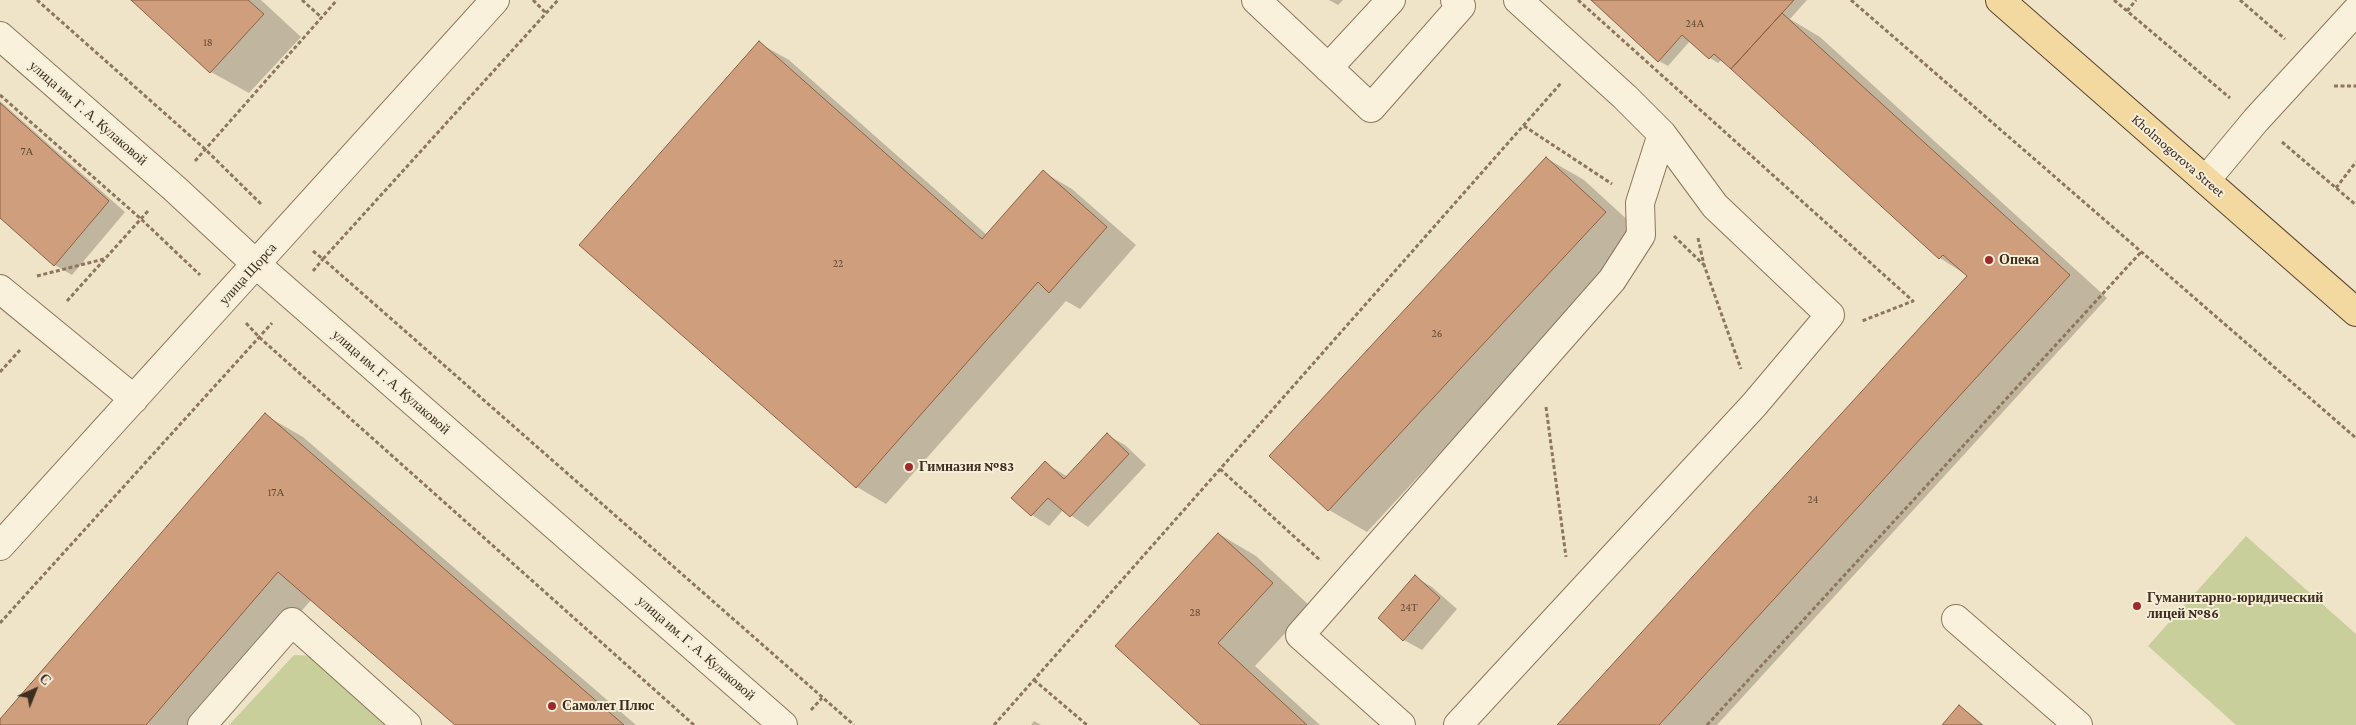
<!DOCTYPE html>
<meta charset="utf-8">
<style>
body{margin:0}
#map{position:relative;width:2356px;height:725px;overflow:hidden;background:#f0e4c8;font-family:"Crimson Pro",serif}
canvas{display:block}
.north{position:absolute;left:10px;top:665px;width:50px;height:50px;-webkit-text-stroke:4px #f7eed8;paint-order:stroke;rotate:44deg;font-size:14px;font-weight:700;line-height:20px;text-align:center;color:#3d2e20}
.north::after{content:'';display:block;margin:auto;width:18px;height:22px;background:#3d2e20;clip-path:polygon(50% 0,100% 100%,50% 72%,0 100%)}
</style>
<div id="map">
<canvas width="2356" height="725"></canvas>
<div class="north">С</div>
</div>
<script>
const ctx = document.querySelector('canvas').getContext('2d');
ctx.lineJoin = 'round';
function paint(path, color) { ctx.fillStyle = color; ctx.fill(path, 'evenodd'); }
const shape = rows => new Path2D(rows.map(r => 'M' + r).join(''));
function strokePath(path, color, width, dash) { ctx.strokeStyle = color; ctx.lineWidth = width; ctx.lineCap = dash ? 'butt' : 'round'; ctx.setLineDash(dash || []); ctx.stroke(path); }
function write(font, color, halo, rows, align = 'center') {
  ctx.font = font + ' "Crimson Pro",serif'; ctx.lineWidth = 4; ctx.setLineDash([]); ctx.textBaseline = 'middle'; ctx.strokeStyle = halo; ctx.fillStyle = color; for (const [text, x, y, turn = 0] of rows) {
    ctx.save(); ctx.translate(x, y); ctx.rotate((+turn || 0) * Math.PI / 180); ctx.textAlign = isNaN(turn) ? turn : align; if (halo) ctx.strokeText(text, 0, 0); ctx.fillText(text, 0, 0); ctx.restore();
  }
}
const green = shape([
 [2246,536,2356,634,2356,725,2236,725,2148,646],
 [294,655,317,656,391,725,229,725]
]);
const shadow = shape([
 [133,0,261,0,301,37,249,93,211,72],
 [1329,0,1343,0,1338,5],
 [1593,0,1807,0,1790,19,1820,37,2107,298,1717,725,1559,725,1968,276,1940,258,1722,59,1718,63,1710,58,1690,41,1668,66,1659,61],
 [759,43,789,60,987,235,1043,172,1072,189,1136,245,1080,309,1066,301,886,504,857,487,581,245],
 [0,101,125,212,72,275,55,265,0,216],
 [1546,158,1584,180,1643,234,1367,532,1329,510,1270,456],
 [265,415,303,437,636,725,457,725,312,599,202,725,0,725,0,721],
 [1107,435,1125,445,1146,465,1088,527,1063,510,1049,526,1032,515,1013,497,1045,463,1068,477],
 [1219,534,1256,556,1310,606,1255,666,1320,725,1203,725],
 [1415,577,1432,587,1457,609,1422,650,1404,640],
 [1960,706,1968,712,1984,725,1943,725],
 [1034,721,1041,725,1031,725]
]);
const building = shape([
 [131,0,248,0,264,14,210,73,131,0],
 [1591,0,1794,0,1731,69,1714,54,1709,59,1682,35,1658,62,1591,0],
 [1782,13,2070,275,1659,725,1557,725,1967,276,1943,255,1939,259,1731,69,1782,13],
 [759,41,982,239,1043,170,1107,227,1049,293,1038,282,856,488,579,245,759,41],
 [0,103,109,201,54,266,0,218,0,103],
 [1546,157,1606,212,1328,511,1269,456,1546,157],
 [265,413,624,725,455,725,278,572,146,725,0,725,0,719,265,413],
 [1107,433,1129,454,1070,517,1048,498,1031,516,1011,498,1045,461,1064,479,1107,433],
 [1218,533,1273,583,1218,643,1307,725,1201,725,1115,646,1218,533],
 [1415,575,1440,598,1403,641,1378,618,1415,575],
 [1959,705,1982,725,1942,725,1959,705]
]);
const path = shape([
 [37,0,205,149,262,205],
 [302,0,321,17],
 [533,0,546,13],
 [1578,0,1913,301,1862,321],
 [1851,0,2356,438],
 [2114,0,2230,98],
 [2240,0,2285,39],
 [2127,11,2136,0],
 [2334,86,2356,86],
 [0,95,141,219,200,275],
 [1524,126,1612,184],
 [2282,142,2356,205],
 [195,161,337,0],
 [2336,188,2356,162],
 [1674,236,1704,265],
 [1698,238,1704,265,1741,369],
 [313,251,323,259,558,0],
 [313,271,323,259,854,725],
 [37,276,104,259],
 [67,301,148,211],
 [246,323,260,338,694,725],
 [0,372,20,350],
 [1546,407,1566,557],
 [1220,469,1321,561],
 [0,623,272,323],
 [1034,680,1087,725],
 [811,710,822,698],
 [994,725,1561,83],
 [1707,725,2141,252]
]);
const minor = shape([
 [1256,0,1371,108,1461,6,1455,0],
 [0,36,174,188,257,265,783,725],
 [1328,68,1391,0],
 [2206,180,2256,120,2356,11],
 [0,289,134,399],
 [0,546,495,0],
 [1956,619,2078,725],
 [202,725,292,622,407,725],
 [1401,725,1300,635,1612,280,1641,235,1640,203,1662,134],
 [1458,725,1754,405,1830,315,1715,206,1662,134,1625,97,1518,0]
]);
const major = shape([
 [2000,0,2356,312]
]);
const markers = [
 [1989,260,5,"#9e2a2b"],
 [909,467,5,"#9e2a2b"],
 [2137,606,5,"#9e2a2b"],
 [552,706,5,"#9e2a2b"]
];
const numberNames = [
 ["24А",1695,24],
 ["18",208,43],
 ["7А",27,152],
 ["22",838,264],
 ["26",1437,334],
 ["17А",276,493],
 ["24",1813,500],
 ["24Т",1409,608],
 ["28",1195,613]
];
const streetNames = [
 ["улица им. Г. А. Кулаковой",88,113,41],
 ["Kholmogorova Street",2178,156,41],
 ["улица Щорса",248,274,-48],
 ["улица им. Г. А. Кулаковой",391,382,41],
 ["улица им. Г. А. Кулаковой",696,648,41]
];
const poiNames = [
 ["Опека",1999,260],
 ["Гимназия №83",919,467],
 ["Гуманитарно-юридический",2147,598],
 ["лицей №86",2147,614],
 ["Самолет Плюс",562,706]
];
paint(green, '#c9cf9b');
paint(shadow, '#0003');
paint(building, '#cf9f7d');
strokePath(building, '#8d5f41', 1);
strokePath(minor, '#8d765c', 30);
strokePath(major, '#5b4430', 30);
strokePath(path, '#8d765c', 3, [4, 2.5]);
strokePath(minor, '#faf1dc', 28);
strokePath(major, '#f3d9a0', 28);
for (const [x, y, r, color] of markers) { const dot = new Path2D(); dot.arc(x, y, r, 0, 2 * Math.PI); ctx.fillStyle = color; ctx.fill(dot); strokePath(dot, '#f7eed8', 2); }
write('11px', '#624a37', null, numberNames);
write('14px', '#3d2e20', '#f7eed8', streetNames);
write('bold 14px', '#3d2e20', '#f7eed8', poiNames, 'left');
</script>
